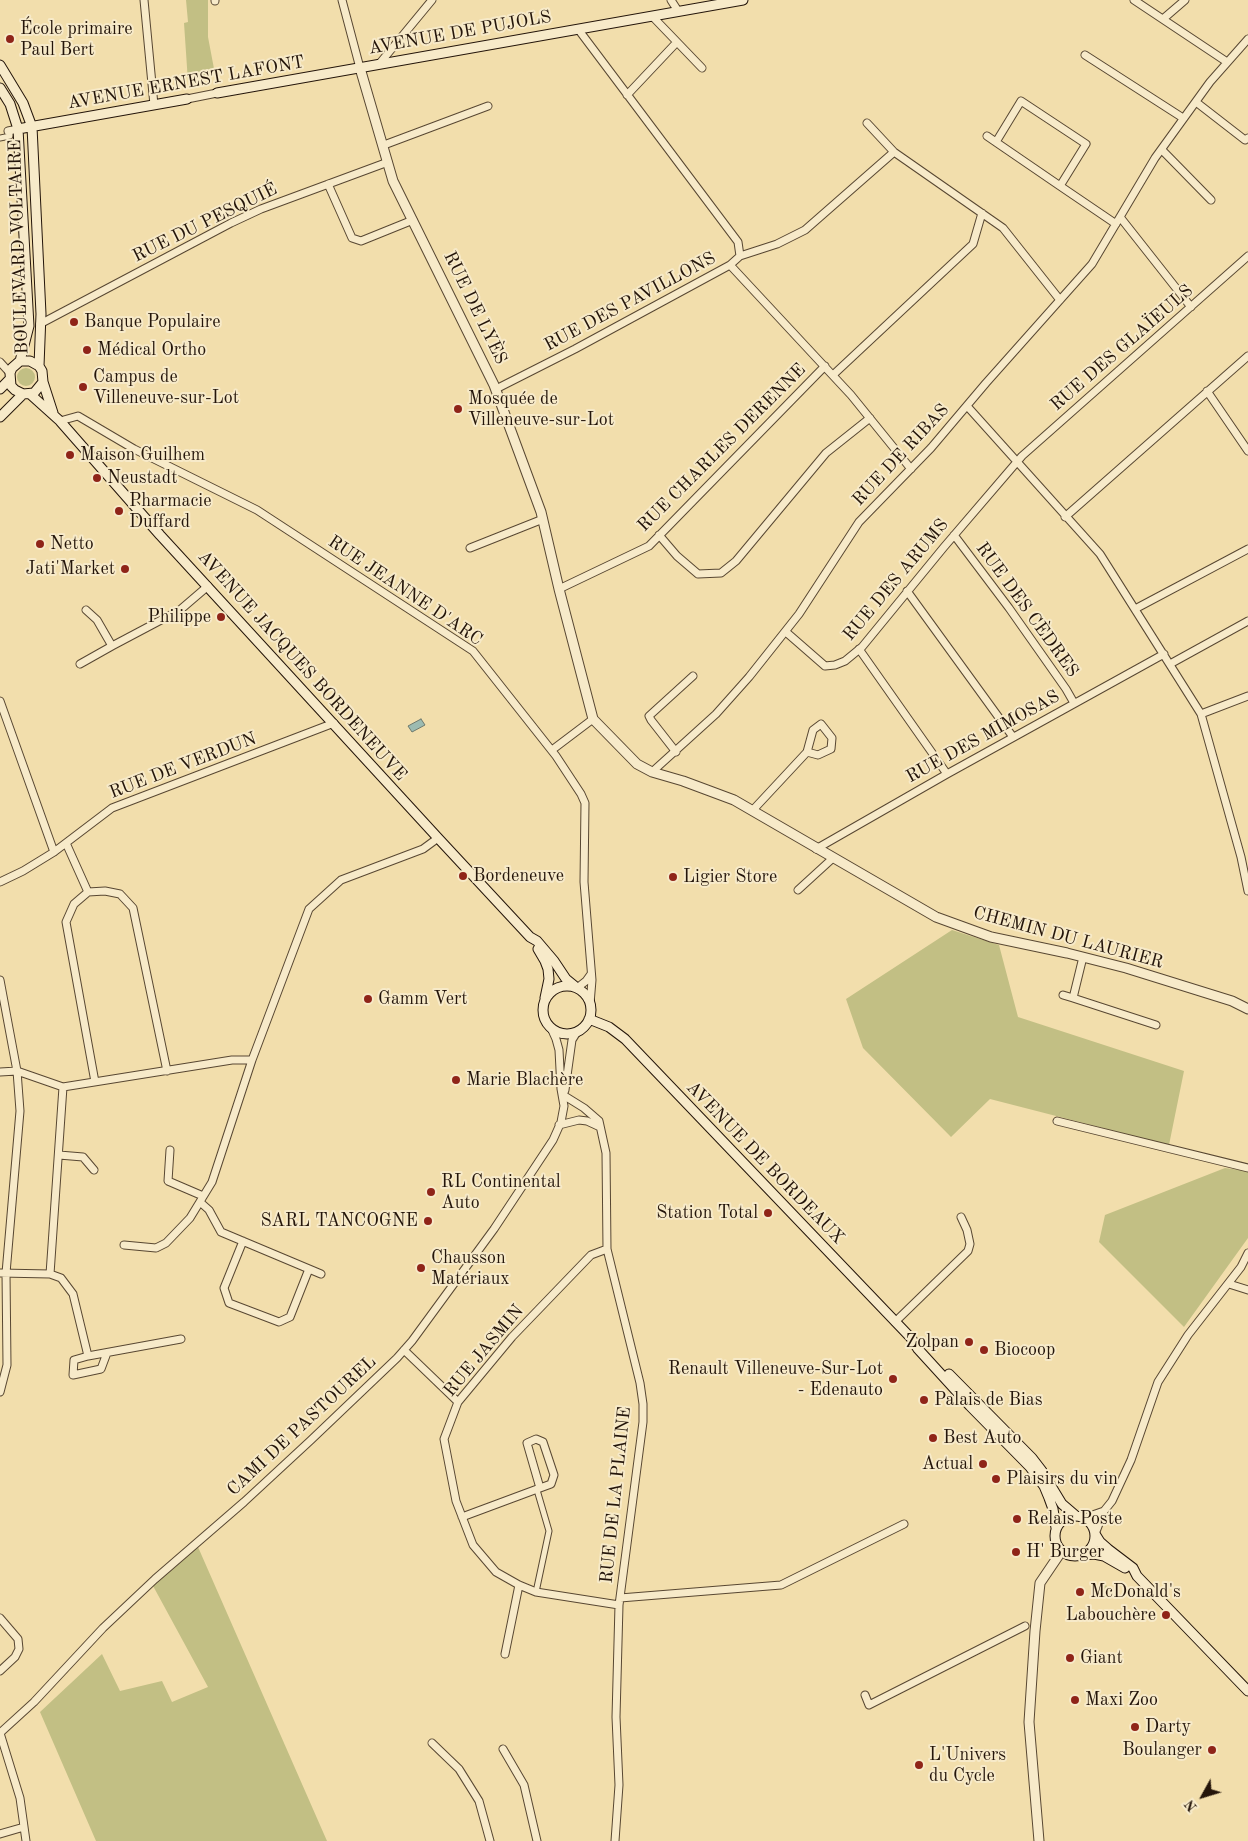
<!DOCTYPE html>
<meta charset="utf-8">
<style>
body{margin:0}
#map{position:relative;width:1248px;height:1841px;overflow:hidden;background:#f2deac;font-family:"Old Standard TT",serif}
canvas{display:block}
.north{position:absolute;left:1178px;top:1771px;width:50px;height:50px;-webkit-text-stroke:4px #f7eac9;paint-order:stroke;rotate:231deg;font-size:14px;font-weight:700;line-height:20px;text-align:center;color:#24150a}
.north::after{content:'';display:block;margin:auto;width:18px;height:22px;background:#24150a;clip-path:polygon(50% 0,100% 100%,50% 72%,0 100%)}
</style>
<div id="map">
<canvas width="1248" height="1841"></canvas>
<div class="north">N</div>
</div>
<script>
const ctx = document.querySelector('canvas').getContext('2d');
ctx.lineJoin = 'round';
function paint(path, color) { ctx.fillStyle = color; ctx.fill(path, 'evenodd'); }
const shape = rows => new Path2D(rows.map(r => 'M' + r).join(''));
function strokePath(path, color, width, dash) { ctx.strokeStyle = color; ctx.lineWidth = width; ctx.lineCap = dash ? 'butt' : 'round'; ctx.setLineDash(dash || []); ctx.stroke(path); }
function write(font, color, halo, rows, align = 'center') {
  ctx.font = font + ' "Old Standard TT",serif'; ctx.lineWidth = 4; ctx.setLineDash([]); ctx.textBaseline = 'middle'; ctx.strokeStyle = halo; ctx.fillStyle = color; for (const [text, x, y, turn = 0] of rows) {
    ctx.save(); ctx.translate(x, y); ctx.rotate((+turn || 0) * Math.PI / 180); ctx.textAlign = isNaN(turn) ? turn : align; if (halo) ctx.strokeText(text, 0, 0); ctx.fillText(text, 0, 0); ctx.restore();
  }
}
const green = shape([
 [186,0,208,0,208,37,215,74,210,75,210,77,188,82,184,23,188,22],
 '17 377a9 9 0 1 1 18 0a9 9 0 1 1-18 0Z',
 [952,930,999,945,1018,1017,1184,1071,1169,1145,990,1099,951,1137,863,1048,846,999],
 [1225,1168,1248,1171,1248,1238,1184,1327,1099,1242,1105,1215],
 [198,1547,327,1841,96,1841,40,1712,102,1654,120,1691,162,1681,172,1702,208,1687,152,1584],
 [1105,1583,1110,1592,1101,1597,1096,1588]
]);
const water = shape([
 [421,719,425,725,412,732,408,726,421,719]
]);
const pedestrian = shape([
 [0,138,10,136,10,131],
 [536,1592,549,1531,537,1490]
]);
const minor = shape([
 [144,0,154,105],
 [342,0,360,68],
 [671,0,678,11],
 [1134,0,1227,62],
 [215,1,215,0],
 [652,16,702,68],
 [1163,19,1185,0],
 [1085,55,1183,118],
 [380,63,432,0],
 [627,95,677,42],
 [187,99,217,93],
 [1196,102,1245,140,1248,138],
 [867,123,894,152,1003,228,1060,300],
 [8,131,18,129],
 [987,136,1060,186,1086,144,1021,101,996,142],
 [384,145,488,106],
 [1162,150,1211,200],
 [328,184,352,238,361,241,413,220],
 [1060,186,1116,224],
 [1120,217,1191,307],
 [740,256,777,244,805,230,894,152],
 [730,265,851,395,911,469],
 [40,324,231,223,261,209,388,162],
 [0,362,10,373],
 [833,375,973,244,982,213],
 [496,389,575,349,730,265,740,256,738,242,578,29],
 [1207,391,1248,451],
 [967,406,1100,554,1201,714,1241,857,1248,891],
 [60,421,78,416,134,449,257,510,473,651,556,756,581,794,585,803,584,882,592,980,590,1004],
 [1065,517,1248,356],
 [659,535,677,556,698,574,721,573,736,561,826,453,870,418],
 [954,535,1009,608,1066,689,1074,703],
 [470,548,543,519],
 [559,589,649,546,825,366],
 [907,591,1013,737],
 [1135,609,1248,549],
 [86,610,97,620,112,646,180,610,208,586],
 [786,632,825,666,835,665,845,661,862,647,944,547,1022,456,1248,256],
 [859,649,947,774],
 [80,664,112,646],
 [1170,664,1248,621],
 [0,701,54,852],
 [1201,714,1248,696],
 [552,750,593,719],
 [676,752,651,720,649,716,693,676],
 [652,772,716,714,749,677,799,614,859,522,931,448,986,383,1092,264,1155,158,1210,82,1248,39],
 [752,811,807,752,813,730,821,724,832,738,831,749,818,755,807,752],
 [66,843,88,892,74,904,66,922,95,1082],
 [816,849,947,774,1164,654],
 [0,882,23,871,54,852,112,808,334,723],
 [798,890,833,858],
 [88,892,105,891,120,894,133,908,167,1071],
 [1083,957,1073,998,1156,1025],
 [0,980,17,1071,20,1111,6,1273,7,1365,0,1392],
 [577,988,586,981,591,974],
 [1063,995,1073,998],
 [0,1072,17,1071,63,1087,232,1060,252,1060,309,909,341,880,423,849,438,838],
 [563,1095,584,1108,599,1121,606,1153,607,1249,640,1383,643,1404,643,1422,619,1605,616,1717,619,1785,615,1841],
 [563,1095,565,1090,572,1040,577,1032],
 [1057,1121,1248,1168],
 [559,1125,579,1120,587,1121,600,1127],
 [170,1150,168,1181,203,1196],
 [59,1155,83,1157,94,1170],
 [200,1202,209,1210,221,1232,321,1274],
 [243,1241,224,1288,229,1303,279,1322,290,1317,309,1269],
 [124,1245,156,1248,166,1243,190,1218,212,1182,252,1060],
 [607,1249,591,1255,512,1337,458,1402,444,1439,456,1501,473,1545,496,1572,519,1585,536,1592,619,1605],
 [0,1273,50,1274,61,1278,73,1294,88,1356,181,1339],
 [50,1274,63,1087],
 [1229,1284,1248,1290],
 [895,1322,968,1251,970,1244,967,1230,961,1217],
 [404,1350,458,1402],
 [88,1356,74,1360,73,1375,101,1369,107,1353],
 [462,1517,540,1488,551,1484,554,1475,543,1442,536,1439,527,1443,540,1488],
 [1084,1518,1104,1511],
 [1095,1534,1104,1511,1112,1501,1131,1460,1158,1382,1188,1335,1241,1267,1248,1253],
 [620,1598,781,1585,904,1524],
 [0,1618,18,1639,19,1649,15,1657,0,1671],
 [505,1654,519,1585],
 [865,1695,869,1705,1025,1626],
 [0,1733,34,1702,103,1628,155,1579,244,1502,311,1440,397,1358,412,1341,494,1229,553,1140,561,1122,564,1106,561,1089,559,1050,556,1039,551,1028],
 [0,1733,20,1798,26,1841],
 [432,1743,459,1769,479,1801,490,1841],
 [503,1749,524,1785,537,1841],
 [0,1834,24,1827]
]);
const tertiary = shape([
 [360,68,393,181,494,385,541,512,559,589,593,719,637,764,652,772,683,781,734,800,936,917,991,937,1067,953,1126,968,1232,1001,1248,1009],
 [1039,1841,1029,1722,1035,1631,1040,1583,1061,1552]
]);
const secondary = shape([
 [0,65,23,103,32,127,41,314,39,366],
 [0,88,10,104,18,129,29,326,20,361],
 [217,93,743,0],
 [18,129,187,99],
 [43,382,34,393,23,394,15,390,11,386,10,373,12,368,20,361,30,361,39,366,42,371,43,382,53,413],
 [0,389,9,380],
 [30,394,60,421,160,535,438,838,530,937,537,941,554,961,566,979,577,988],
 [0,417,23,394],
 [538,949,545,961,548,969,549,979,545,998],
 '543 1010a24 24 0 1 1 48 0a24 24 0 1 1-48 0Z',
 [589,1019,609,1027,625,1039,911,1338,918,1349,970,1406,1030,1467,1044,1486,1049,1498,1053,1509,1056,1528],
 [949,1374,1032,1458,1042,1471,1062,1504,1076,1516],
 '1055 1536a20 20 0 1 1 40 0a20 20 0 1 1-40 0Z',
 [1095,1534,1100,1542,1108,1549,1133,1568,1137,1576,1248,1691],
 [1084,1555,1094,1554,1104,1556,1125,1568]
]);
const markers = [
 [10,39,5,"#8f2418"],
 [74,322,5,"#8f2418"],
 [87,350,5,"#8f2418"],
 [83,387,5,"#8f2418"],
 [458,409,5,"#8f2418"],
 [70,455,5,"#8f2418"],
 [97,478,5,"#8f2418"],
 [119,511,5,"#8f2418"],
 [40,544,5,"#8f2418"],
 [125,569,5,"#8f2418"],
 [221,617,5,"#8f2418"],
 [463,876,5,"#8f2418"],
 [673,877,5,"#8f2418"],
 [368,999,5,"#8f2418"],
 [456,1080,5,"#8f2418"],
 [431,1192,5,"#8f2418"],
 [768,1213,5,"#8f2418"],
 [428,1221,5,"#8f2418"],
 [421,1268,5,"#8f2418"],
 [969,1342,5,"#8f2418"],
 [984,1350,5,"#8f2418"],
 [893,1379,5,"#8f2418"],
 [924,1400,5,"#8f2418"],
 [933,1438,5,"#8f2418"],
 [983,1464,5,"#8f2418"],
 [996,1479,5,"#8f2418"],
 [1017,1519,5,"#8f2418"],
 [1016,1552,5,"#8f2418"],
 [1080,1592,5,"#8f2418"],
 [1166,1615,5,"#8f2418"],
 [1070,1658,5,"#8f2418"],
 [1075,1700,5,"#8f2418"],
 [1135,1727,5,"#8f2418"],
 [1212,1750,5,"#8f2418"],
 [919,1765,5,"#8f2418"]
];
const poiNames = [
 ["École primaire",20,29],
 ["Paul Bert",20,50],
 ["Banque Populaire",84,322],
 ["Médical Ortho",97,350],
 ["Campus de",93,377],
 ["Villeneuve-sur-Lot",93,398],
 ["Mosquée de",468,399],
 ["Villeneuve-sur-Lot",468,420],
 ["Maison Guilhem",80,455],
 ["Neustadt",107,478],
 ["Pharmacie",129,501],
 ["Duffard",129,522],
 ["Netto",50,544],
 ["Jati'Market",115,569,"right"],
 ["Philippe",211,617,"right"],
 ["Bordeneuve",473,876],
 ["Ligier Store",683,877],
 ["Gamm Vert",378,999],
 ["Marie Blachère",466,1080],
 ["RL Continental",441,1182],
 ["Auto",441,1203],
 ["Station Total",758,1213,"right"],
 ["SARL TANCOGNE",418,1221,"right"],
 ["Chausson",431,1258],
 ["Matériaux",431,1279],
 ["Zolpan",959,1342,"right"],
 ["Biocoop",994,1350],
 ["Renault Villeneuve-Sur-Lot",883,1369,"right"],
 ["- Edenauto",883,1390,"right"],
 ["Palais de Bias",934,1400],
 ["Best Auto",943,1438],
 ["Actual",973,1464,"right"],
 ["Plaisirs du vin",1006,1479],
 ["Relais Poste",1027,1519],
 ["H' Burger",1026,1552],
 ["McDonald's",1090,1592],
 ["Labouchère",1156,1615,"right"],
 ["Giant",1080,1658],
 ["Maxi Zoo",1085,1700],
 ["Darty",1145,1727],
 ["Boulanger",1202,1750,"right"],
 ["L'Univers",929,1755],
 ["du Cycle",929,1776]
];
const streetNames = [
 ["AVENUE DE PUJOLS",460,33,-10],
 ["AVENUE ERNEST LAFONT",186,83,-10],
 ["RUE DU PESQUIÉ",205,223,-26],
 ["BOULEVARD VOLTAIRE",19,247,-92],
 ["RUE DES PAVILLONS",630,302,-28],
 ["RUE DE LYÈS",475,308,64],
 ["RUE DES GLAÏEULS",1122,348,-41],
 ["RUE CHARLES DERENNE",722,448,-45],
 ["RUE DE RIBAS",901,455,-47],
 ["RUE DES ARUMS",896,580,-50],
 ["RUE JEANNE D'ARC",405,591,34],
 ["RUE DES CÈDRES",1027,610,54],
 ["AVENUE JACQUES BORDENEUVE",302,666,48],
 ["RUE DES MIMOSAS",983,737,-29],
 ["RUE DE VERDUN",183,766,-21],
 ["CHEMIN DU LAURIER",1068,938,15],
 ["AVENUE DE BORDEAUX",765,1163,46],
 ["RUE JASMIN",484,1351,-50],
 ["CAMI DE PASTOUREL",302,1426,-43],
 ["RUE DE LA PLAINE",616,1495,-84]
];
paint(green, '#c2bf84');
paint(water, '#9cbbb1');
strokePath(water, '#6c796e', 1);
strokePath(pedestrian, '#584732', 7);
strokePath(minor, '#584732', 9);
strokePath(tertiary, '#584732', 11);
strokePath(secondary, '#24150a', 11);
strokePath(pedestrian, '#f7eac9', 5);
strokePath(minor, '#f7eac9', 7);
strokePath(tertiary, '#f7eac9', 9);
strokePath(secondary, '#f7eac9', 9);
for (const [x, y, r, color] of markers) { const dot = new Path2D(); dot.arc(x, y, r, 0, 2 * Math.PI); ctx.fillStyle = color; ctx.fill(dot); strokePath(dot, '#f7eac9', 2); }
write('18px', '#24150a', '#f7eac9', poiNames, 'left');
write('18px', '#24150a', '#f7eac9', streetNames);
</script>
